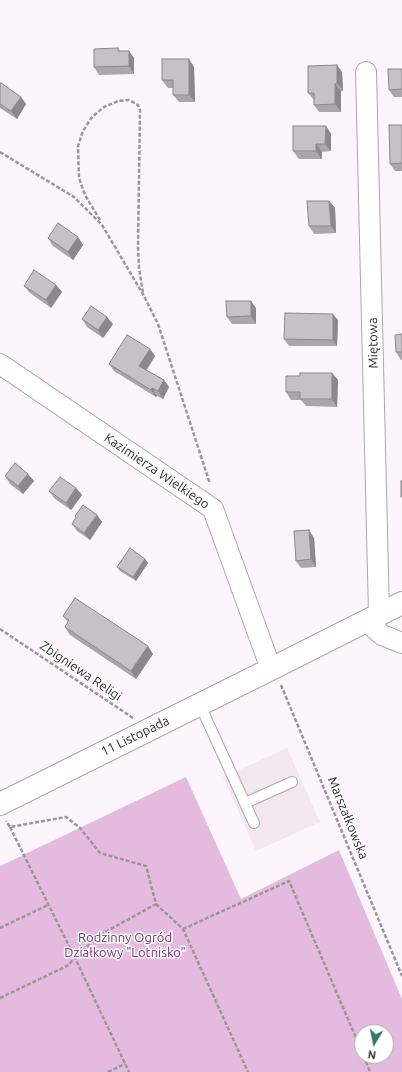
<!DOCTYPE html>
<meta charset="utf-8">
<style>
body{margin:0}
#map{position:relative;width:402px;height:1072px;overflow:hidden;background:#fcf5fb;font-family:Ubuntu,sans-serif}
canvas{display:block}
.north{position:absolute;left:354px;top:1024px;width:40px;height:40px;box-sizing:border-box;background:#fff;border:1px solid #acabab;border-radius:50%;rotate:190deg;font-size:11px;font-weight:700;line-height:16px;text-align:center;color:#2f2c2e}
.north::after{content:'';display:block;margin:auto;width:14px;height:18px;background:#34786b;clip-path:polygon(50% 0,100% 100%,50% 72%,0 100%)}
</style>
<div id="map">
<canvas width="402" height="1072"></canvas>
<div class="north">N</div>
</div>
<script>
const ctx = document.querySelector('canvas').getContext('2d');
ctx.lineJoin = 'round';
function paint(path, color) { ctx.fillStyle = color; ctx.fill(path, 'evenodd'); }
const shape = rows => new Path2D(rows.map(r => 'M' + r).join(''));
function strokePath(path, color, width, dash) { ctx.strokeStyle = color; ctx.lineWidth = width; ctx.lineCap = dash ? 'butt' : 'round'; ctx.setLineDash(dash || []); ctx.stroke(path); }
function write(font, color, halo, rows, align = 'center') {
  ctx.font = font + ' Ubuntu,sans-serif'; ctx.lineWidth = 3; ctx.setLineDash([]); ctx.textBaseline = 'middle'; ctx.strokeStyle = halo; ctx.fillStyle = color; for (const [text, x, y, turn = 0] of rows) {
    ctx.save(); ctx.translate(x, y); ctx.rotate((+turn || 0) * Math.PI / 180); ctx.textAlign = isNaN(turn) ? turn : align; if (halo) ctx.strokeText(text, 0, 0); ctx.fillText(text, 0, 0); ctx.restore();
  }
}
const built = shape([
 [287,748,320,822,256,851,223,777]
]);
const green = shape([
 [186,777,241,899,339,850,402,999,402,1072,0,1072,0,866],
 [362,1032,386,1032,386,1056,362,1056]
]);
const path = shape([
 [0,152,74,197,102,225,144,296,158,324,210,484],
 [100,220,85,195,79,178,78,146,83,131,92,117,104,107,118,101,129,100,138,105,140,110,138,247,139,268,143,293],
 [0,629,133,718],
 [281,685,402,976],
 [10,827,75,958,129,1072],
 [156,904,183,929,248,1072],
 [0,928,48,905],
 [183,929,289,881,362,1052],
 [0,998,67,966,98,936,156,904,146,866,100,853,80,828,66,817,10,827,6,821],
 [364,1056,370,1072],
 [108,1072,125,1064]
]);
const service = shape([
 [200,705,254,823],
 [245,803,292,782]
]);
const minor = shape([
 [366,72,379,614],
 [0,364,213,509,271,669],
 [366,621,382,635,402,643]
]);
const tertiary = shape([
 [0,804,271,669,402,603]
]);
const wall = shape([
 [118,48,120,51,134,58,134,74,99,75,94,67],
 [194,67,195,102,179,102,173,95,173,88,168,88,162,80],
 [402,69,402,97,394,97,389,90],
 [342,72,343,91,341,91,341,112,319,112,314,105,314,100,308,93],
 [0,84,21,97,26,104,17,119,0,108],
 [402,125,402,171,395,171,390,164],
 [326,126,331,134,331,151,322,152,322,159,299,159,293,151],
 [329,201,335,208,336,233,314,234,309,226],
 [78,237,83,245,73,260,53,246,48,238],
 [56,285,62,292,51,308,30,293,24,286],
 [256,308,256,324,232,324,227,317],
 [82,319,113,324,103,338,87,327],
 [338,320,337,346,289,346,284,339],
 [402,334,402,360,401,360,396,352],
 [150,349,155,356,147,370,164,380,169,387,163,399,157,396,156,397,114,371,109,364],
 [332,373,338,380,337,407,306,406,301,400,291,400,286,392,300,376],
 [28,474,34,481,23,494,10,484,5,476],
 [76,488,82,495,71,510,55,499,49,491],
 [97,515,102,522,90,540,77,531,72,524,76,518,75,516],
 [314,538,316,567,301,568,296,561],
 [145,559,148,563,136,581,120,571,117,567],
 [63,616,153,654,136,679,70,635,65,627,68,622]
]);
const shadedWall = shape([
 [129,51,134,58,134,74,129,66],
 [189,59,194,67,195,102,189,95],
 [337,65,342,72,343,91,337,83],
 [335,84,341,91,341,112,335,104],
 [21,97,26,104,17,119,11,111],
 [326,126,331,134,331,151,325,144],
 [316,144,322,152,322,159,316,151],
 [329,201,335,208,336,233,331,226],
 [78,237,83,245,73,260,68,252],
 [56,285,62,292,51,308,46,300],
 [251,301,256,308,256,324,251,316],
 [333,314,338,320,337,346,333,340],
 [107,317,113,324,103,338,98,330],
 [150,349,155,356,144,373,139,366],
 [332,373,338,380,337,407,332,399],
 [164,380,169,387,163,399,158,391],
 [152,388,157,396,156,397,151,390],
 [28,474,34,481,23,494,18,486],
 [76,488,82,495,71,510,66,503],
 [97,515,102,522,90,540,84,533],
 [309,530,314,538,316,567,311,559],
 [145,559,148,563,136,581,133,577],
 [148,646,153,654,136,679,131,671]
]);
const building = shape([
 [118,48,118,51,129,51,129,66,94,67,94,49,118,48],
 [162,59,189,59,189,95,173,95,173,80,162,80,162,59],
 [337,65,337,83,335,84,335,104,314,105,314,93,308,93,308,66,337,65],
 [388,69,402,69,402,89,389,90,388,69],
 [1,83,21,97,11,111,0,104,0,84,1,83],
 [389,125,402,125,402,163,390,164,389,125],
 [293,126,326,126,325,144,316,144,316,151,293,151,293,126],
 [307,201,329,201,331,226,309,226,307,201],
 [58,223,78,237,68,252,48,238,58,223],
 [34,270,56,285,46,300,24,286,34,270],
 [226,301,251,301,251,316,227,317,226,301],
 [91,306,107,317,98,330,82,319,91,306],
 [285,313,333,314,333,340,284,339,285,313],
 [402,334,402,352,396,352,395,335,402,334],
 [127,335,150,349,139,366,164,380,158,391,152,388,151,390,109,364,127,335],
 [300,373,332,373,332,399,300,399,300,392,286,392,286,376,300,376,300,373],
 [15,463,28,474,18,486,5,476,15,463],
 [60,477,76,488,66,503,49,491,60,477],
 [401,481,402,481,402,497,401,497,401,481],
 [83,505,97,515,84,533,72,524,76,517,75,516,83,505],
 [309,530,311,559,296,561,294,531,309,530],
 [130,548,145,559,133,577,117,567,130,548],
 [75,598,148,646,131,671,65,627,69,620,63,616,75,598]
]);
const streetNames = [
 ["Miętowa",373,343,-91],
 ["Kazimierza Wielkiego",157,471,34],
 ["Zbigniewa Religi",81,671,34],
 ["11 Listopada",135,736,-26],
 ["Marszałkowska",348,818,68]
];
const parkNames = [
 ["Rodzinny Ogród",125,938],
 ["Działkowy \"Lotnisko\"",125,953]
];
paint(built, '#f3e7f2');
paint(green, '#e4bbdf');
strokePath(service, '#ada7ac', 12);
strokePath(minor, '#ada7ac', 22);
strokePath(tertiary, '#ada7ac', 24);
strokePath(path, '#9b969a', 2.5, [4, 2]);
strokePath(service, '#fff', 10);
strokePath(minor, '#fff', 20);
strokePath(tertiary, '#fff', 22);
paint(wall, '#aba6aa');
paint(shadedWall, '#8b878b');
paint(building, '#c7c1c6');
strokePath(building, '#8b878b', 1);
write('13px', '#2f2c2e', '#fff', streetNames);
write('13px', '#792e76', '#fff', parkNames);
</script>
